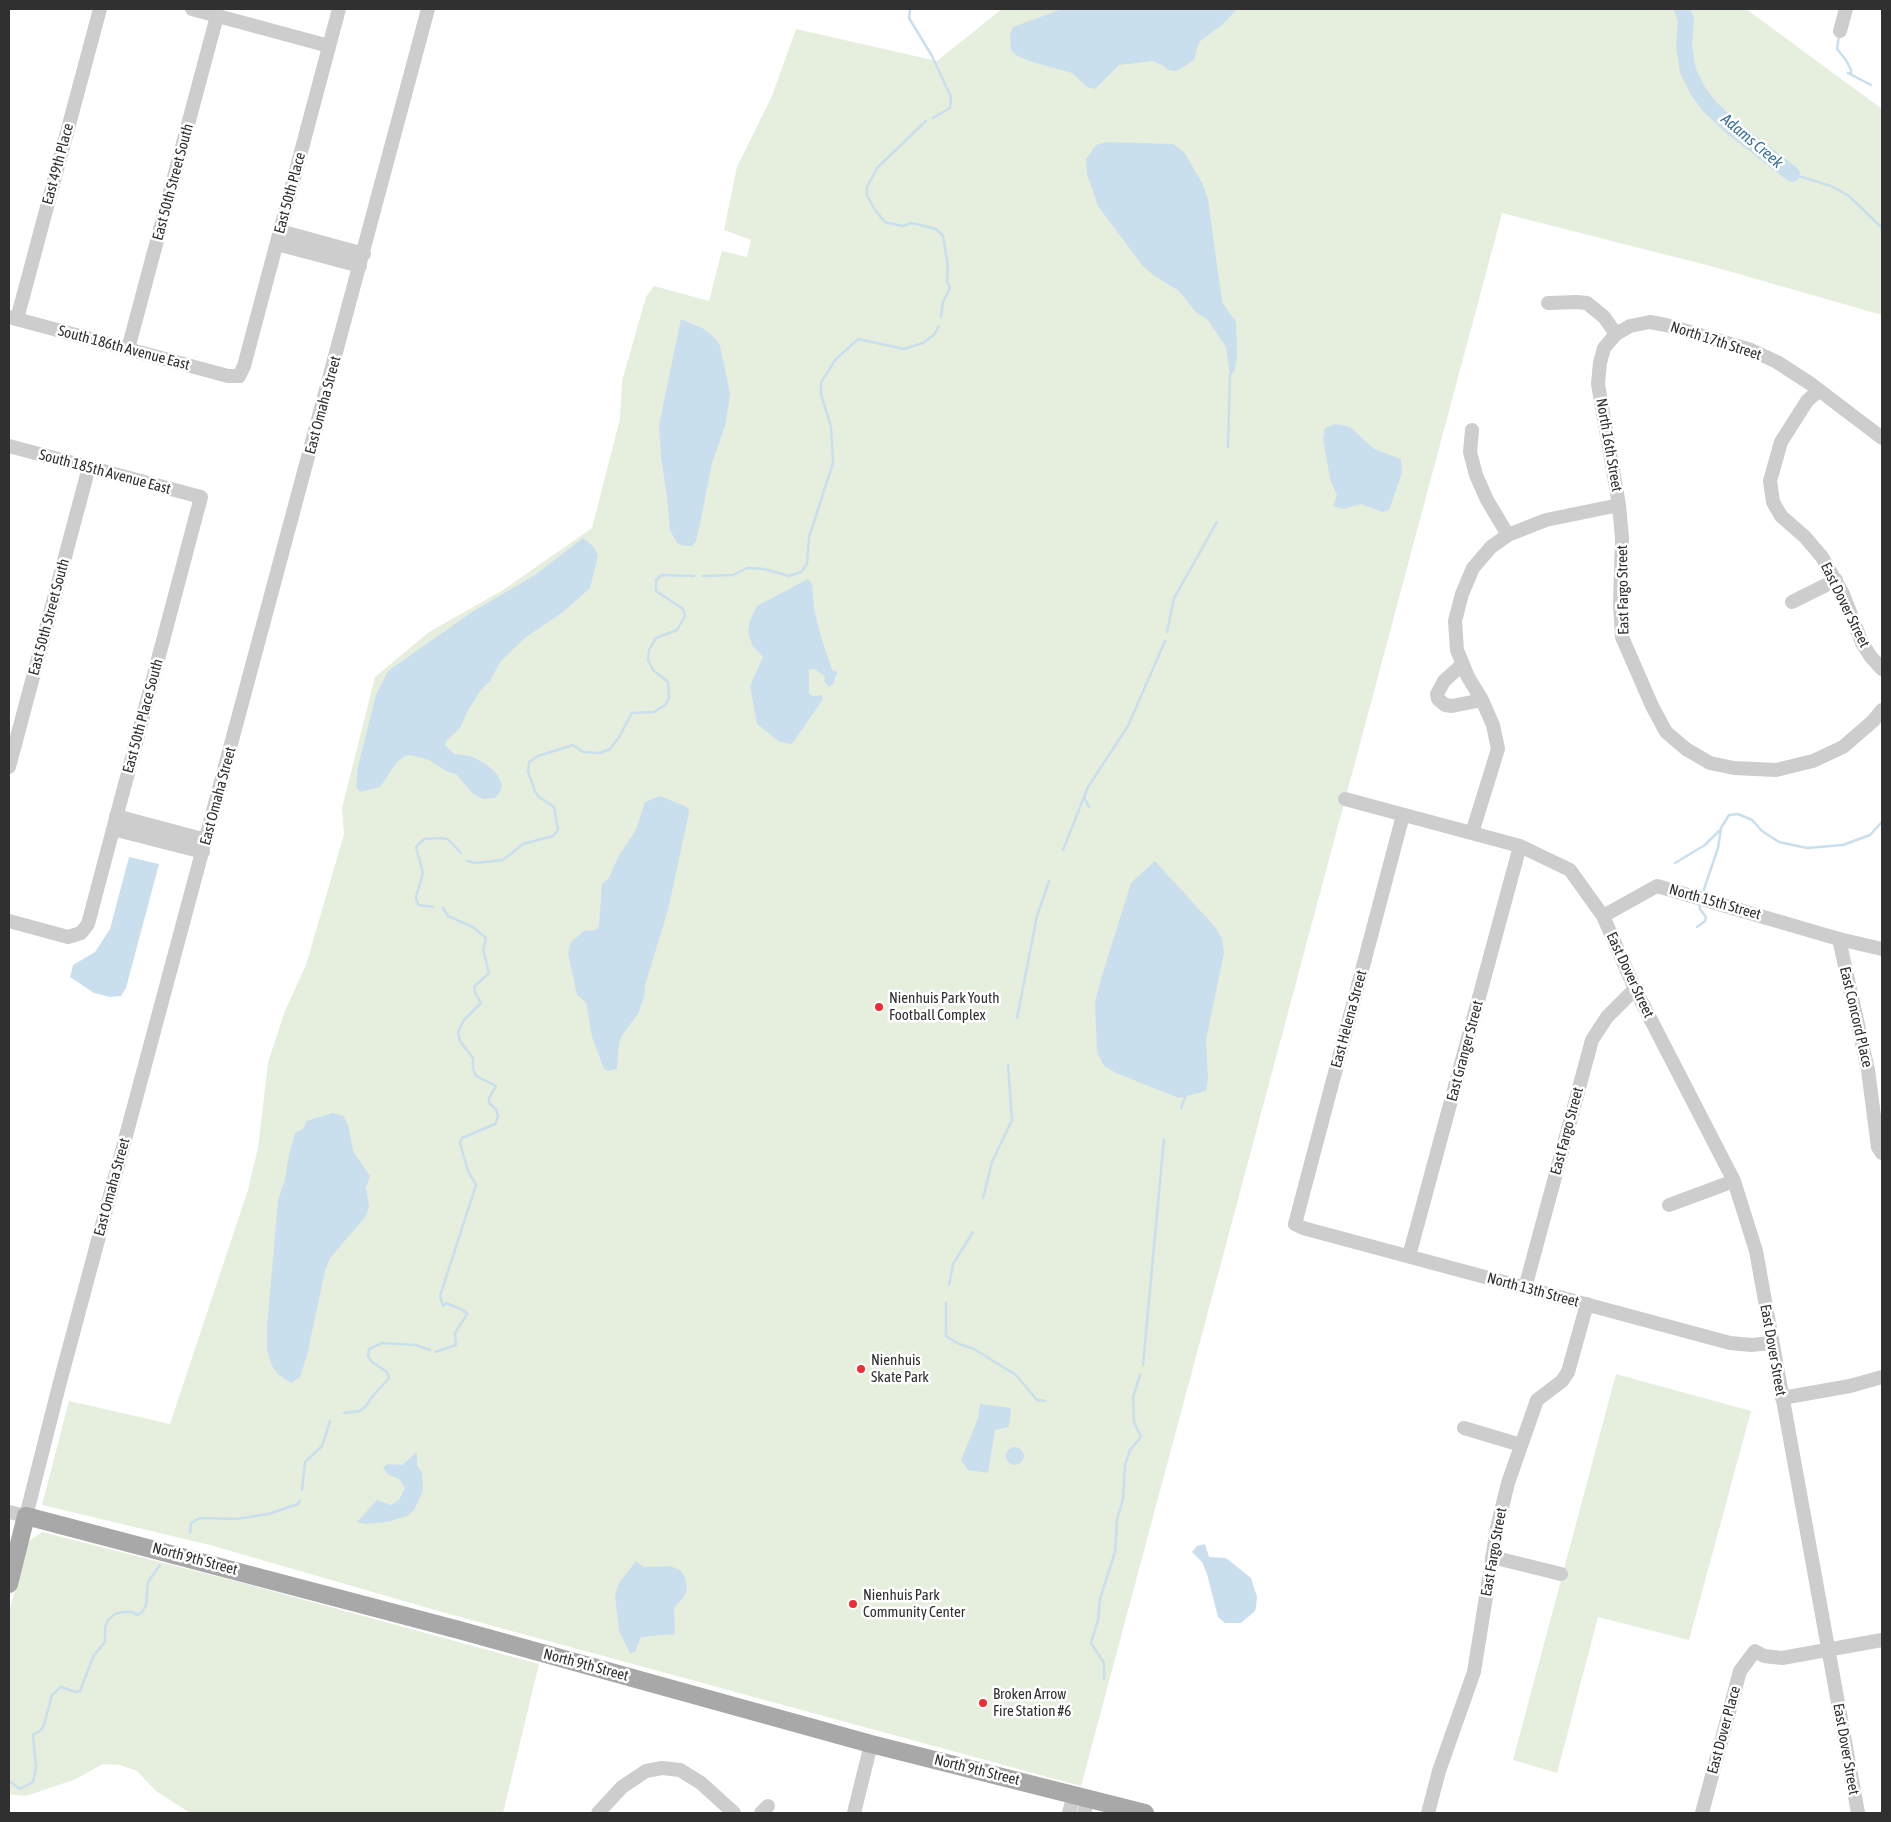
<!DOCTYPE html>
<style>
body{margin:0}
#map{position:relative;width:1891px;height:1822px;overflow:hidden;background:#fff;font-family:"Asap Condensed",sans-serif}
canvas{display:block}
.frame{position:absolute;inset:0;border:10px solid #303030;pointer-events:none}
</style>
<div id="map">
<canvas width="1891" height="1822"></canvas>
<div class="frame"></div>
</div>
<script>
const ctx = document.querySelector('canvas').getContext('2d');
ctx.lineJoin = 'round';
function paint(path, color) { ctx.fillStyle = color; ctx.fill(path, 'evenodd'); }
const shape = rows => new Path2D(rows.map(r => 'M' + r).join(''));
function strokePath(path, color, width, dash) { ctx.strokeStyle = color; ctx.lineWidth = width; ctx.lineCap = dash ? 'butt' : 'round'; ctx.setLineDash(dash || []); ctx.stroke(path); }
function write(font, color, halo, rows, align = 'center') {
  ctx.font = font + ' "Asap Condensed",sans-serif'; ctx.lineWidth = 5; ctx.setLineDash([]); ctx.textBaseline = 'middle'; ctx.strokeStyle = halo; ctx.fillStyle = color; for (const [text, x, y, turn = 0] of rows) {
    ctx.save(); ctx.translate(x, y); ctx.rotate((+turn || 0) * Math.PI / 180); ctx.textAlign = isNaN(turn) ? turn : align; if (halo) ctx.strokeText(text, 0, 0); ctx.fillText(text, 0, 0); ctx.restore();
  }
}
const green = shape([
 [1002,9,1746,9,1882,109,1882,315,1718,268,1502,213,1081,1786,449,1614,210,1545,42,1505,69,1401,170,1424,248,1190,258,1148,268,1063,284,1013,306,965,344,834,342,808,375,677,429,632,503,590,592,528,620,419,622,381,646,297,654,286,709,301,722,251,747,257,751,240,724,230,737,167,772,96,796,29,937,61],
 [1616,1374,1751,1411,1689,1640,1598,1617,1557,1773,1513,1760],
 [42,1532,235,1581,539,1664,503,1813,190,1813,156,1791,137,1771,120,1765,103,1764,76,1779,26,1796,9,1794,9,1612,29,1541]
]);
const water = shape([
 [1062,9,1237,9,1223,24,1199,42,1194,60,1177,71,1168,70,1164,66,1153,61,1119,65,1095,89,1087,87,1072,73,1029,61,1016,55,1011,50,1010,35,1013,27],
 [1106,142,1173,144,1184,152,1202,183,1208,200,1222,302,1236,322,1237,358,1234,372,1230,375,1226,347,1208,320,1196,312,1179,291,1153,275,1142,265,1098,206,1087,174,1086,159,1096,145],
 [681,319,704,329,717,340,720,346,730,393,726,423,712,463,699,529,696,541,692,546,685,546,677,543,670,530,667,496,661,457,659,425],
 [1336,424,1350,427,1374,449,1401,459,1402,473,1389,510,1382,512,1361,504,1343,509,1333,506,1337,495,1330,479,1323,439,1325,428],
 [583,538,594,547,598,556,590,588,563,612,526,637,500,662,490,681,481,690,467,712,460,728,447,740,445,745,454,754,471,756,486,764,497,774,502,785,500,792,495,798,483,799,472,793,456,774,446,771,429,760,411,755,405,756,397,762,380,787,360,792,356,787,358,766,376,695,388,671,472,612,535,575],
 [808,579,812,584,814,609,821,637,832,670,837,672,833,684,829,687,824,681,825,676,814,669,809,670,809,694,813,696,822,695,823,699,792,744,780,742,757,724,750,686,763,657,752,645,748,631,750,620,757,606],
 [660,796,685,806,689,810,688,817,668,910,645,985,644,997,638,1014,622,1035,619,1044,617,1069,608,1071,604,1069,592,1037,586,1002,577,995,568,953,571,942,584,931,595,930,599,926,602,884,609,878,618,857,636,830,645,802],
 [129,857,159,864,126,988,121,996,110,997,94,993,70,977,73,965,95,952,110,929],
 [1155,861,1216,928,1222,939,1224,953,1206,1040,1208,1079,1206,1091,1179,1098,1116,1073,1104,1066,1097,1052,1095,1003,1100,982,1131,883],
 [333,1113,343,1116,348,1124,353,1151,370,1176,366,1188,369,1206,366,1216,330,1258,325,1271,307,1355,300,1377,291,1383,278,1374,272,1366,267,1350,267,1328,278,1200,285,1179,289,1155,295,1133,304,1128,306,1121],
 [980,1404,1011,1408,1009,1427,995,1430,988,1473,968,1470,961,1460,978,1419],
 '1006 1456a9 9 0 1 1 18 0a9 9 0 1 1-18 0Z',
 [417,1452,417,1465,422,1473,423,1491,414,1510,407,1516,387,1522,365,1524,357,1522,377,1500,391,1505,399,1500,405,1488,399,1479,387,1474,383,1467,388,1464,402,1465],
 [1205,1544,1209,1557,1226,1558,1251,1578,1257,1597,1256,1607,1255,1611,1241,1623,1225,1623,1218,1617,1207,1574,1202,1562,1192,1552,1197,1546],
 [636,1561,644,1567,670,1566,680,1570,685,1577,687,1590,683,1598,674,1608,675,1634,641,1637,635,1652,630,1653,619,1631,615,1596,619,1583]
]);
const stream = shape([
 [910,9,909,18,932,56,951,97,950,108,933,118],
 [1839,36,1837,49,1846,60,1851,70,1851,74],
 [1848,73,1871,85],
 [926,121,878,167,867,187,867,196,875,210,885,222,902,226,912,223,936,229,943,236,948,266,947,281,950,288,943,302,941,317],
 [1792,174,1831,186,1849,196,1882,228],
 [1228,447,1230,375],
 [703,576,733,575,747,568,764,569,789,576,801,572,807,564,809,537,833,463,831,427,821,394,821,383,825,376,836,359,858,339,904,349,923,343,934,335,939,326],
 [1167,632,1174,598,1217,522],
 [1084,797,1089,807],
 [1063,850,1088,787,1128,726,1165,641],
 [467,861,476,863,503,860,523,844,553,836,558,830,554,807,538,796,535,791,528,772,529,762,538,756,573,745,583,752,600,753,610,749,619,737,632,713,654,712,665,705,669,698,668,682,653,670,648,660,649,650,656,638,677,630,685,616,683,609,656,591,656,580,662,575,694,576],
 [1675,863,1705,845,1719,831],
 [1702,895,1718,848,1721,828,1729,815,1738,814,1752,820,1762,831,1779,842,1807,848,1843,845,1870,835,1882,822],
 [433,907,419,905,417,902,416,897,423,873,416,847,424,839,442,838,448,839,461,853],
 [1697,927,1705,921,1706,917,1700,909,1699,902],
 [1017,1018,1037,916,1049,881],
 [1181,1108,1185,1097],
 [983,1198,992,1162,1012,1120,1008,1065],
 [949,1285,953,1264,973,1232],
 [946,1303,946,1336,959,1344,974,1349,1016,1375,1037,1400,1045,1401],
 [435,1352,456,1345,455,1333,467,1314,463,1310,446,1303,443,1306,440,1296,476,1185,468,1171,460,1143,462,1138,495,1124,498,1117,496,1109,489,1103,489,1098,496,1086,476,1076,473,1069,473,1058,460,1041,458,1032,464,1020,481,1003,475,993,474,987,489,973,483,950,486,938,473,927,448,916,443,908],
 [1143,1365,1164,1139],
 [344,1413,360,1411,366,1406,371,1398,389,1378,387,1372,372,1362,368,1356,369,1349,382,1343,416,1345,430,1350],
 [302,1490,305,1462,322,1446,330,1421],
 [190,1533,191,1523,200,1518,236,1519,268,1514,298,1504,300,1500],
 [1104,1679,1104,1663,1091,1643,1098,1620,1100,1599,1115,1552,1117,1520,1123,1499,1125,1465,1130,1450,1141,1437,1134,1422,1133,1397,1140,1375],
 [9,1781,20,1789,33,1782,36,1768,33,1735,41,1730,44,1725,52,1695,61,1687,76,1692,80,1691,94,1655,105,1642,105,1628,108,1620,115,1614,123,1612,132,1612,137,1615,142,1612,146,1605,148,1582,160,1565]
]);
const river = shape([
 [1682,9,1686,20,1684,46,1688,71,1698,91,1710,107,1730,126,1792,174]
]);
const minor = shape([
 [192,9,329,46],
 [1840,31,1846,9],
 [280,231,364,254],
 [277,244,360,266],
 [1548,303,1577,302,1587,303,1604,317,1616,334],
 [9,317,228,376,239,376,244,366,339,9],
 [17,319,100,9],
 [128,349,217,16],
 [1819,390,1807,401,1781,442,1770,481,1773,502,1781,516,1805,537,1822,557,1843,594,1862,643,1871,657,1882,669],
 [1472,430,1470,452,1476,475,1487,500,1508,535,1491,547,1473,568,1462,594,1455,621,1457,650,1468,677,1482,700,1493,725,1498,749,1472,833],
 [1882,438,1811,384,1777,362,1751,350,1666,325,1650,322,1630,326,1616,334,1604,348,1600,363,1598,384,1619,505,1622,538,1620,604,1622,637,1652,706,1666,732,1686,749,1710,763,1734,768,1776,770,1813,761,1843,747,1873,721,1882,710],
 [9,446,201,497,88,924,81,933,68,937,9,921],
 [1508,535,1546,520,1619,505],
 [1792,602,1836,580],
 [1463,664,1444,681,1437,694,1438,699,1445,705,1452,706,1482,700],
 [9,767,89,467],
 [1345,799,1520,846,1570,870,1603,916,1635,989,1734,1181,1756,1251,1858,1813],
 [1403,815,1295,1224,1303,1228,1730,1343,1751,1345,1772,1343],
 [116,816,206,840],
 [113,829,203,852],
 [1603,916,1657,886,1839,939,1882,949],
 [1839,939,1868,1070,1878,1147,1882,1153],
 [1669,1205,1734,1181],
 [1409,1256,1520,846],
 [1525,1288,1592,1040,1607,1017,1635,989],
 [1782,1398,1850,1386,1882,1377],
 [1464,1428,1521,1445],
 [9,1512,26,1516,60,1382,428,9],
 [1492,1557,1561,1574],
 [598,1813,622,1787,646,1771,662,1768,680,1770,701,1783,734,1813],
 [761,1813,768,1806],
 [854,1813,871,1744],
 [1069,1813,1074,1794],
 [1084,1813,1088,1798],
 [1428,1813,1439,1771,1474,1672,1497,1528,1508,1483,1537,1400,1562,1381,1568,1372,1587,1304],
 [1702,1813,1740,1671,1755,1651,1764,1656,1782,1658,1882,1640]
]);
const major = shape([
 [9,1584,26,1516,459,1630,871,1744,1145,1813]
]);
const markers = [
 [879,1007,5,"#ef2b34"],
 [861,1369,5,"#ef2b34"],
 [853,1604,5,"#ef2b34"],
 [983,1703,5,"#ef2b34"]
];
const streetNames = [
 ["East 49th Place",58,164,-75],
 ["East 50th Street South",173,182,-75],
 ["East 50th Place",290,193,-75],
 ["North 17th Street",1716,341,18],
 ["South 186th Avenue East",124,348,15],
 ["East Omaha Street",323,405,-75],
 ["North 16th Street",1609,445,80],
 ["South 185th Avenue East",105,472,15],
 ["East Fargo Street",1623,590,-91],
 ["East Dover Street",1845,605,64],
 ["East 50th Street South",49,617,-75],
 ["East 50th Place South",143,716,-75],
 ["East Omaha Street",218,796,-75],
 ["North 15th Street",1715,902,16],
 ["East Dover Street",1630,975,65],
 ["East Concord Place",1856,1017,77],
 ["East Helena Street",1349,1019,-75],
 ["East Granger Street",1465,1051,-75],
 ["East Fargo Street",1567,1131,-75],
 ["East Omaha Street",112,1187,-75],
 ["North 13th Street",1533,1290,15],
 ["East Dover Street",1773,1350,80],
 ["East Fargo Street",1494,1552,-80],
 ["North 9th Street",195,1559,15],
 ["North 9th Street",586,1665,15],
 ["East Dover Place",1724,1730,-75],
 ["East Dover Street",1846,1749,80],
 ["North 9th Street",977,1770,14]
];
const poiNames = [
 ["Nienhuis Park Youth",889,998],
 ["Football Complex",889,1015],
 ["Nienhuis",871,1360],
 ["Skate Park",871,1377],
 ["Nienhuis Park",863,1595],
 ["Community Center",863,1612],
 ["Broken Arrow",993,1694],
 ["Fire Station #6",993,1711]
];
const waterNames = [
 ["Adams Creek",1752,141,40]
];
paint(green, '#e6eede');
paint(water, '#c9dfee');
strokePath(stream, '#c9dfee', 2.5);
strokePath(river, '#c9dfee', 16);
strokePath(minor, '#cdcdcd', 14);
strokePath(major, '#a8a8a8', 18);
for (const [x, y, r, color] of markers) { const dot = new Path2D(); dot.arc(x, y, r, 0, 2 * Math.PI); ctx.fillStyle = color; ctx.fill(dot); strokePath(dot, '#fff', 2); }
write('15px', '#303030', '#fff', streetNames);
write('15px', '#303030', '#fff', poiNames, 'left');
write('italic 16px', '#397098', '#fff', waterNames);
</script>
